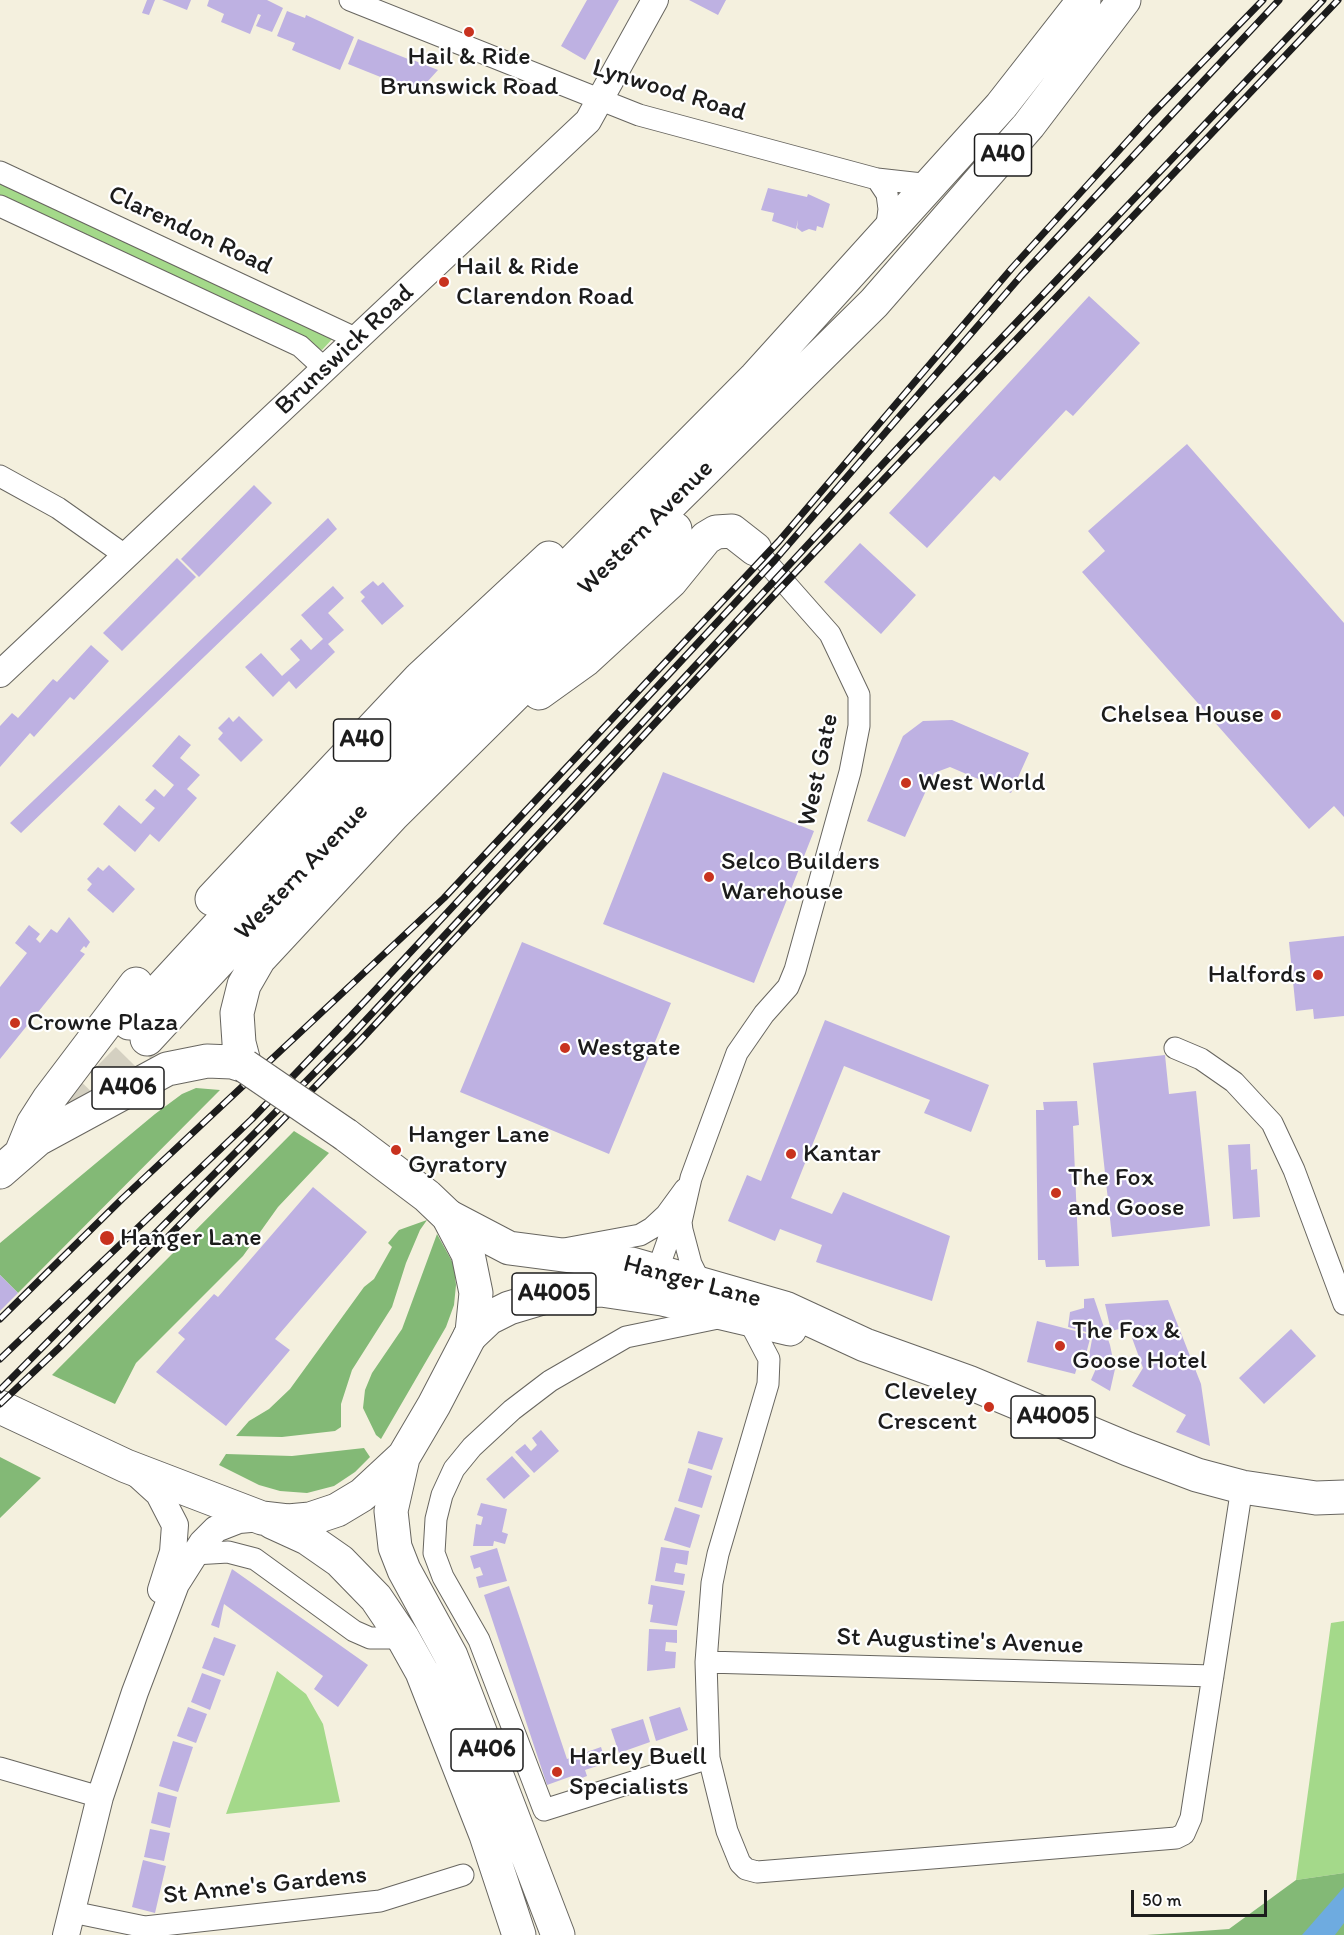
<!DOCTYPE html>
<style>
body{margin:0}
#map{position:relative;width:1344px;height:1935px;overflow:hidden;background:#f4f0de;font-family:Itim,sans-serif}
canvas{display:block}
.scale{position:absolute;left:1131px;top:1890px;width:136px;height:27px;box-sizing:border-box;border:3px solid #1c1c1c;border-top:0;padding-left:8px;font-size:18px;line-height:21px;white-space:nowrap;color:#1c1c1c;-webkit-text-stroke:4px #fff;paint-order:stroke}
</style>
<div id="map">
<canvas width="1344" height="1935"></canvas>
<div class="scale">50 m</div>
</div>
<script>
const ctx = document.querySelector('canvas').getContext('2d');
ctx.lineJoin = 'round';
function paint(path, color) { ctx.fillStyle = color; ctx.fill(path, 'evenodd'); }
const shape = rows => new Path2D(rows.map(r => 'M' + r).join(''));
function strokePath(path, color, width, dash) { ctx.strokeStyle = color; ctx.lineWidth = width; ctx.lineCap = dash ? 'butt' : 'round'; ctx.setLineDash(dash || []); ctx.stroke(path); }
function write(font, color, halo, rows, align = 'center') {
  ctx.font = font + ' Itim,sans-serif'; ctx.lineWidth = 4.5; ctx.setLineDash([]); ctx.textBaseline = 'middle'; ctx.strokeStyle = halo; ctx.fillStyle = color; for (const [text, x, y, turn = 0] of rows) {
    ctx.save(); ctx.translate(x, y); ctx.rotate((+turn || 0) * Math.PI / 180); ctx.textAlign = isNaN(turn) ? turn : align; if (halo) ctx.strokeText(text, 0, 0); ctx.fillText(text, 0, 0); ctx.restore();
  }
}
const green = shape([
 [0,181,335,336,322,350,0,199],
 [1344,1621,1344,1873,1296,1880,1331,1623],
 [277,1671,306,1694,323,1724,340,1802,226,1814]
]);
const forest = shape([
 [196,1088,220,1090,18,1293,0,1275,0,1243,155,1114,182,1094],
 [294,1131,329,1153,278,1207,243,1256,136,1363,115,1404,52,1375],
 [427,1220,420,1230,406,1263,392,1307,352,1370,341,1404,341,1427,335,1431,282,1437,236,1436,249,1421,269,1409,290,1389,364,1287,374,1279,392,1247,388,1243,399,1230],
 [437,1234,454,1265,456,1285,454,1305,446,1327,381,1439,376,1435,363,1408,365,1390,372,1373,402,1329],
 [364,1448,370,1457,355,1472,334,1486,307,1493,280,1491,259,1485,219,1465,226,1454,292,1456],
 [0,1457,41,1478,0,1518],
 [1344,1873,1344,1935,1147,1935,1229,1929,1296,1880]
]);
const water = shape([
 [1344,1887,1344,1923,1335,1935,1302,1935]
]);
const building = shape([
 [147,0,155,0,149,15,142,13],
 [162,0,191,0,187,10],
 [209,0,267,0,283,8,272,32,256,26,261,15,258,14,250,34,221,22,224,14,207,6],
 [587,0,619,0,585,60,561,46],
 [689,0,726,0,718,15],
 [287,11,305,18,306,15,354,37,340,70,292,50,295,43,277,36],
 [358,39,408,59,409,56,414,58,413,60,438,70,418,92,348,64],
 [768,188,807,197,808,194,830,204,823,228,817,226,816,231,809,229,802,232,797,228,798,220,796,229,772,221,774,213,761,210],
 [1089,296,1140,343,1073,416,1066,410,1000,481,994,476,927,548,889,513],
 [1187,444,1344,623,1344,817,1334,806,1309,829,1082,572,1105,551,1088,531],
 [254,485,272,503,199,577,181,559],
 [328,518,337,529,21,833,10,823],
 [860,543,916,595,881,634,824,582],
 [177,558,196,577,122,651,103,633],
 [373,581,378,586,383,582,404,606,382,625,361,601,365,597,360,592],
 [333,586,344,598,328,613,344,630,328,644,335,652,296,689,289,681,273,697,245,667,261,653,282,676,300,660,290,649,301,639,311,650,323,639,301,615],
 [91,645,109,661,74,700,70,697,34,737,30,733,0,767,0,726,12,713,18,718,53,679,57,682],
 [239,716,263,740,241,762,218,739,223,733,218,728,229,717,233,722],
 [952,720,1029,753,1011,793,950,767,934,773,905,837,867,821,903,736,923,721],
 [179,735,191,745,180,758,200,775,187,789,197,798,159,842,150,834,135,852,103,824,119,805,141,824,155,808,145,800,155,789,164,797,174,785,152,766],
 [663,772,814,831,754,983,603,924],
 [109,865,135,889,113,913,87,890,92,884,87,879,98,867,103,871],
 [69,917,90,942,86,948,84,946,80,951,85,954,0,1059,0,987,27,953,15,943,29,925,40,934,36,939,40,943,51,929,57,933],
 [1344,936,1344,1016,1314,1019,1313,1009,1296,1011,1289,942],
 [522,942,671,1003,609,1154,460,1092],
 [825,1020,989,1085,971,1132,924,1113,930,1100,844,1066,791,1198,832,1214,843,1192,950,1236,932,1301,816,1262,822,1245,780,1229,775,1241,728,1221,747,1175,761,1181],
 [1165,1055,1169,1094,1196,1091,1210,1226,1112,1237,1093,1063],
 [1077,1101,1079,1125,1073,1126,1079,1266,1046,1267,1045,1260,1038,1260,1036,1110,1044,1110,1043,1102],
 [1250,1144,1251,1170,1257,1169,1260,1217,1233,1219,1228,1145],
 [313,1187,367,1232,275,1339,290,1350,226,1426,156,1372,185,1339,178,1333,214,1294,218,1297],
 [0,1275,18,1293,0,1311],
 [1094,1298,1110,1345,1115,1369,1110,1391,1091,1380,1098,1364,1088,1361,1093,1334,1068,1327,1070,1312,1084,1308,1084,1299],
 [1168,1300,1201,1384,1210,1446,1176,1432,1186,1415,1132,1386,1143,1368,1128,1327,1111,1331,1105,1304],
 [1037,1321,1091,1335,1085,1358,1080,1357,1075,1374,1027,1362],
 [1291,1329,1316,1356,1264,1404,1239,1378],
 [541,1430,559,1451,534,1473,515,1452,525,1444,531,1451,537,1445,532,1438],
 [698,1431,723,1438,712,1470,688,1463],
 [512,1456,530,1476,504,1499,486,1479],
 [688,1468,712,1476,702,1508,678,1501],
 [481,1503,507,1509,502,1532,508,1534,505,1544,494,1541,493,1546,473,1546,476,1524,481,1525,483,1517,477,1515],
 [675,1507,700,1515,690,1548,664,1540],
 [661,1547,689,1551,687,1565,676,1563,674,1572,685,1574,683,1585,655,1581],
 [497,1548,507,1581,479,1588,476,1577,483,1575,480,1567,474,1569,470,1556],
 [232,1569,368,1665,338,1707,314,1689,323,1676,224,1604,219,1628,211,1625],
 [651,1585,685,1591,677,1626,650,1622,653,1605,648,1604],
 [509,1586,567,1759,601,1747,606,1763,585,1770,587,1776,574,1781,572,1776,547,1785,484,1595],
 [649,1629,677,1630,677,1643,666,1642,665,1651,676,1652,675,1668,647,1671],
 [214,1637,236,1645,224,1676,202,1668],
 [202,1673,221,1680,210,1710,191,1702],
 [188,1707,207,1714,196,1743,177,1736],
 [680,1707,688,1730,656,1741,649,1717],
 [643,1719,650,1742,619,1753,611,1729],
 [173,1741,193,1747,178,1792,159,1786],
 [158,1792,177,1797,170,1828,151,1823],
 [150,1829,170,1833,164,1861,144,1857],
 [143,1860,166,1866,155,1913,132,1907]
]);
const trunkTunnel = shape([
 [70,1117,147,1039]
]);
const minor = shape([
 [350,0,639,115,877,179,931,185],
 [0,172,357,339],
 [877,179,887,194,889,209,886,232],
 [0,206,300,346,325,369],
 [0,476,58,508,126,556],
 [1175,1048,1201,1059,1234,1082,1272,1123,1294,1170,1344,1304],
 [564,1249,640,1235,652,1228,666,1215,685,1189],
 [700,1282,691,1264,682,1230,681,1222,691,1178,737,1053,764,1014,788,987,795,970,850,772,859,726,859,695,830,634,755,549],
 [653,1283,670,1235,681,1222],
 [749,1321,769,1359,768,1384,718,1554,712,1583,706,1662,709,1758,727,1831,740,1863,746,1869,757,1872,957,1856,1176,1838,1184,1834,1191,1818,1242,1487],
 [194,1554,228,1552,255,1559,354,1631,370,1638,403,1638],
 [706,1662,1213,1676],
 [709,1758,544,1810,479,1640,443,1577,434,1553,436,1519,442,1495,454,1469,472,1447,512,1410,550,1381,626,1337,718,1318],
 [0,1768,100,1797],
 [72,1912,145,1927,380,1901,463,1875]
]);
const tertiary = shape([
 [0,674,588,121,655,0],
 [137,1474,159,1494,175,1525,173,1552,161,1590],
 [66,1935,100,1797,135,1692,176,1584,202,1543,216,1529,239,1520,261,1518]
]);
const primary = shape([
 [448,1216,509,1248,632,1264,785,1308,865,1345,968,1382,1128,1449,1197,1475,1242,1487,1316,1498,1344,1497],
 [470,1336,489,1318,509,1308,559,1293,601,1290,662,1299,790,1329]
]);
const trunk = shape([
 [539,693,585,660,671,581,706,538,716,532,732,531,755,549],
 [212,899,420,678,549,558],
 [129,1023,276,864,374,762,756,377,1001,106,1084,0],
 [147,1039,293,881,392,779,874,303,1029,125,1124,0],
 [245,1066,239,1043,237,1013,244,985,259,959,393,815,568,642,675,529],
 [22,1151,33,1124,49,1099,136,984],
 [0,1172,38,1139,167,1069,207,1061,232,1062,245,1066],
 [0,1407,126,1466,262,1518,288,1521,310,1519,337,1510,362,1495,404,1456,434,1405,472,1332,476,1293,468,1254,448,1216,427,1196,346,1135],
 [403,1458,391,1511,395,1547,404,1570,451,1656,558,1935],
 [272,1522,307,1538,340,1561,376,1598,403,1638,422,1672,486,1835,519,1935]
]);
const rail = shape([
 [0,1319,122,1199,444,898,779,541,1012,268,1152,114,1263,0],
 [0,1359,252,1119,366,1000,775,560,1021,276,1279,0],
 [0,1390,351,1036,935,408,1323,0],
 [0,1404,60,1347,359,1042,775,594,1338,0]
]);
const trunkBridge = shape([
 [245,1066,346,1135]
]);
const markers = [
 [469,32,6,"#c8321e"],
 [444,282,6,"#c8321e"],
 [1276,715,6,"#c8321e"],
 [906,783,6,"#c8321e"],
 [709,877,6,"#c8321e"],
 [1318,975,6,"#c8321e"],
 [15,1023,6,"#c8321e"],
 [565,1048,6,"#c8321e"],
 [396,1150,6,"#c8321e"],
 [791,1154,6,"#c8321e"],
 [1056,1193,6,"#c8321e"],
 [107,1238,8,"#c8321e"],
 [1060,1346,6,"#c8321e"],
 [989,1407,6,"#c8321e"],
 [557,1772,6,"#c8321e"]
];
const shields = [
 [1003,155,57],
 [362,740,57],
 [128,1088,72],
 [554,1294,84],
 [1053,1417,84],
 [487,1750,72]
];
const shieldNames = [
 ["A40",1003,155],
 ["A40",362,740],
 ["A406",128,1088],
 ["A4005",554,1294],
 ["A4005",1053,1417],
 ["A406",487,1750]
];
const poiNames = [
 ["Hail & Ride",469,57,"center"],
 ["Brunswick Road",469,87,"center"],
 ["Hail & Ride",456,267],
 ["Clarendon Road",456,297],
 ["Chelsea House",1264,715,"right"],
 ["West World",918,783],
 ["Selco Builders",721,862],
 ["Warehouse",721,892],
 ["Halfords",1306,975,"right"],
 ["Crowne Plaza",27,1023],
 ["Westgate",577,1048],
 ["Hanger Lane",408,1135],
 ["Gyratory",408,1165],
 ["Kantar",803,1154],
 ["The Fox",1068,1178],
 ["and Goose",1068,1208],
 ["Hanger Lane",120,1238],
 ["The Fox &",1072,1331],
 ["Goose Hotel",1072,1361],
 ["Cleveley",977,1392,"right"],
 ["Crescent",977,1422,"right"],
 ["Harley Buell",569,1757],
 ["Specialists",569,1787]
];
const streetNames = [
 ["Lynwood Road",669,91,17],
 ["Clarendon Road",190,231,25],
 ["Brunswick Road",345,350,-43],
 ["Western Avenue",646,528,-45],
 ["West Gate",819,770,-78],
 ["Western Avenue",302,872,-46],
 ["Hanger Lane",692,1282,15],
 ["St Augustine's Avenue",960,1642,2],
 ["St Anne's Gardens",265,1886,-6]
];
paint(green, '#a4d98a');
paint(forest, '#83b976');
paint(water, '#6eabe0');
paint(building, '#beb1e2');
strokePath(trunkTunnel, '#d4d0c1', 33, [33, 16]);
strokePath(minor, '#686660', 23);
strokePath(tertiary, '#686660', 28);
strokePath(primary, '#686660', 35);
strokePath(trunk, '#686660', 35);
strokePath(minor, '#fff', 21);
strokePath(tertiary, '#fff', 26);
strokePath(primary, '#fff', 33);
strokePath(trunk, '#fff', 33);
strokePath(rail, '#1c1c1c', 7);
strokePath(rail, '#fff', 4.5, [14]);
strokePath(trunkBridge, '#686660', 35, []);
strokePath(trunkBridge, '#fff', 33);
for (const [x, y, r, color] of markers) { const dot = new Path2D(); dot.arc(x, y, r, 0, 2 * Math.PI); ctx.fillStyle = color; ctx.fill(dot); strokePath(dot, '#fff', 2); }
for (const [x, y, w] of shields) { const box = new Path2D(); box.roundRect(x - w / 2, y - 21, w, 42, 4.5); ctx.fillStyle = '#fff'; ctx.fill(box); strokePath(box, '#1c1c1c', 1.5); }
write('bold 24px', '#1c1c1c', null, shieldNames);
write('26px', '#1c1c1c', '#fff', poiNames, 'left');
write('26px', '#1c1c1c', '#fff', streetNames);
</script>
